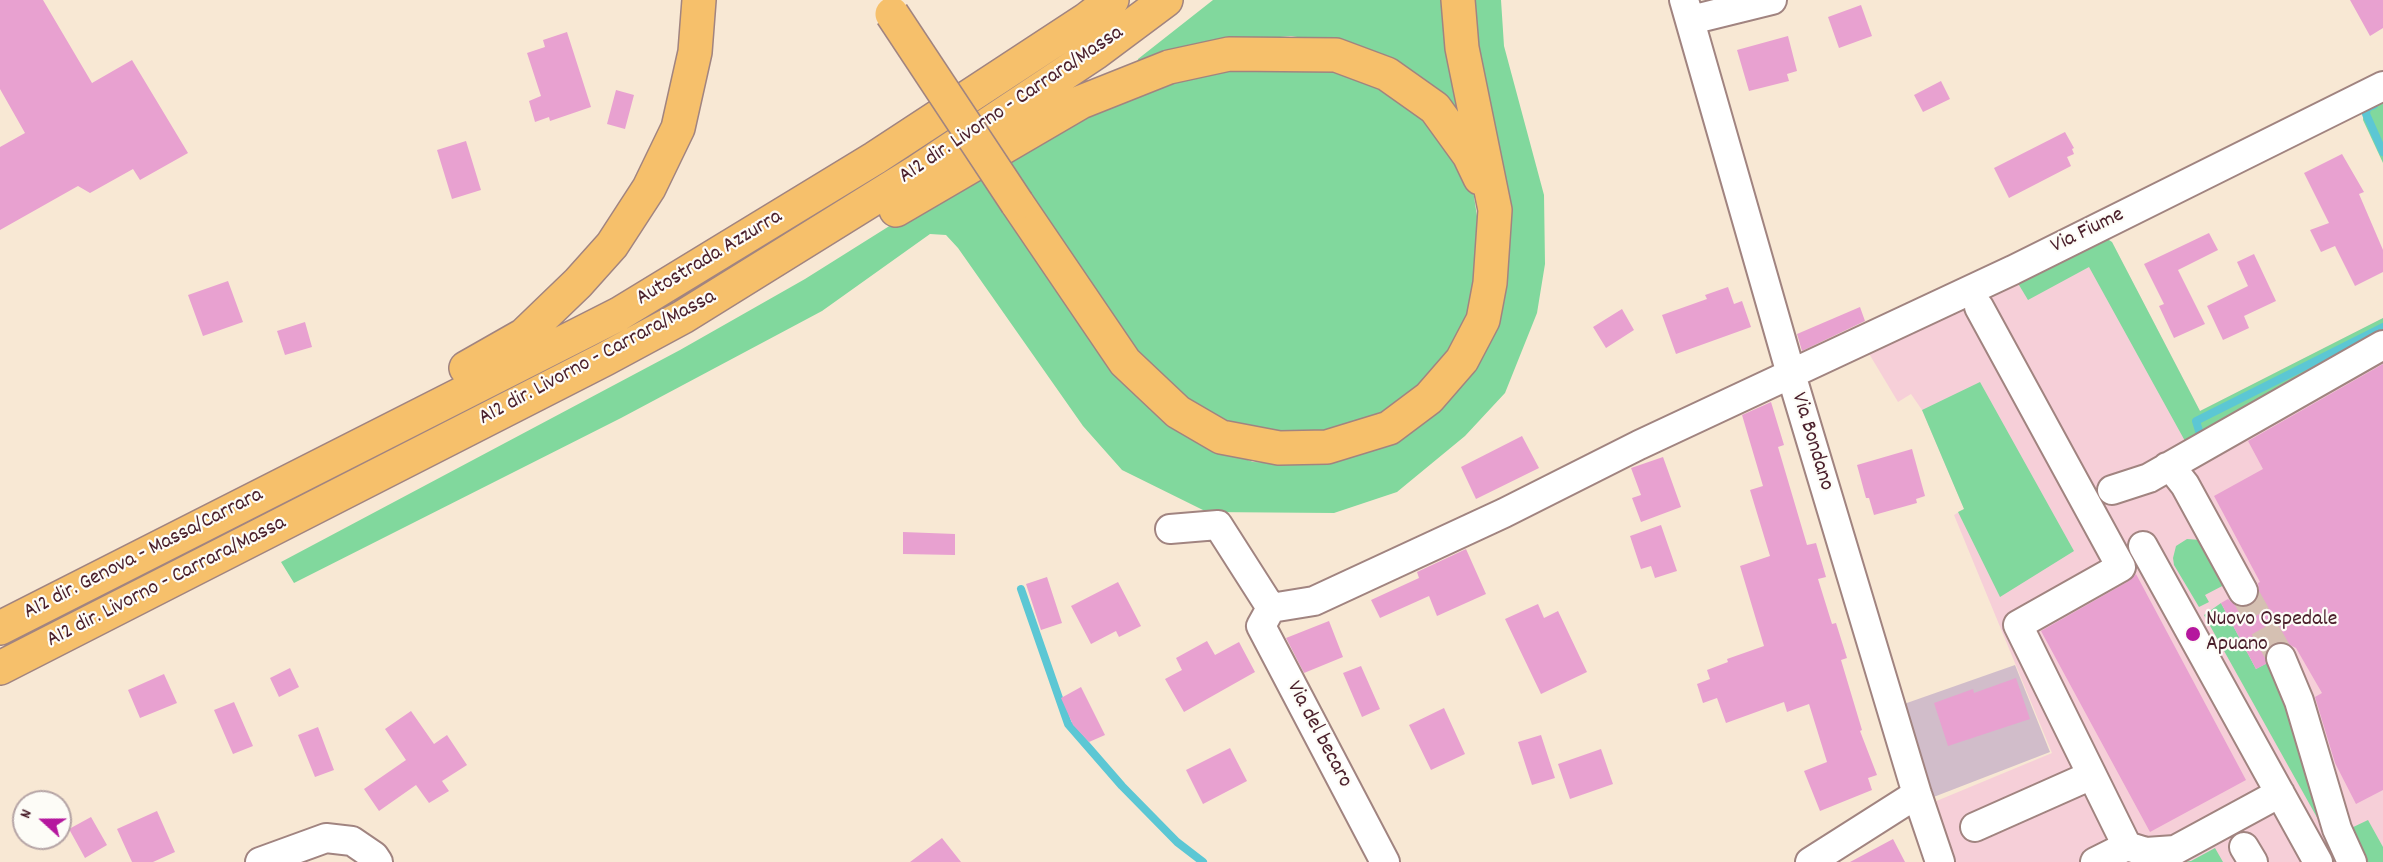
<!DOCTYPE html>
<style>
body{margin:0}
#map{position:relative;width:2383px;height:862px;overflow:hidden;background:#f8e8d4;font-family:Dekko,sans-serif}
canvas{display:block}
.north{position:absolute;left:12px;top:790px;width:60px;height:60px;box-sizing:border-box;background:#fdfcf7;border:2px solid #b5a4a5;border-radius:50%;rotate:291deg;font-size:16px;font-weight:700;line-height:24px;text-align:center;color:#4a1f2b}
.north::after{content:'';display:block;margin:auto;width:21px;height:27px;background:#b5179e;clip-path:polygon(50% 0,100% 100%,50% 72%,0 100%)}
</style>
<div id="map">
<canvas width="2383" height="862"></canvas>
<div class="north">N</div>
</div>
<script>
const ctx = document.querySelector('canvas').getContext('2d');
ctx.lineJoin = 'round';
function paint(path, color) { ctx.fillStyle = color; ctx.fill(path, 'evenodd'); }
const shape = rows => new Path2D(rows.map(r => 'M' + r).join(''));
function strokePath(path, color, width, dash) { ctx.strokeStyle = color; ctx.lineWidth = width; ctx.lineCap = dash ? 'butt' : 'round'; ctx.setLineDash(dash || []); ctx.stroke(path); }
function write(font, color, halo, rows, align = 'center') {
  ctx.font = font + ' Dekko,sans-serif'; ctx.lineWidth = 4.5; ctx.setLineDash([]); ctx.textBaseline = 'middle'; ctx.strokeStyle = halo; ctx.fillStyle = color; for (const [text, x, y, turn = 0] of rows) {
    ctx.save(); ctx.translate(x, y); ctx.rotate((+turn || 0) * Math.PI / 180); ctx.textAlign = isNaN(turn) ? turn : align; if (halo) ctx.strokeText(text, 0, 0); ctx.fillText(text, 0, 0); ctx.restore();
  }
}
const built = shape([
 [2112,242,2200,411,2383,318,2383,862,1953,862,1934,802,2052,753,1954,515,1964,509,1922,410,1911,394,1898,402,1868,352,2016,280]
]);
const industrial = shape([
 [2015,665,2050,752,1931,798,1904,704]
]);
const green = shape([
 [1213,0,1447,0,1467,122,1341,44,1291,36,1226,42,1137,63,1138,59],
 [1471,0,1501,0,1504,46,1544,195,1545,264,1537,313,1505,393,1465,436,1397,492,1334,513,1207,512,1122,470,1083,426,958,248,946,235,930,234,822,311,621,418,294,583,281,562,680,350,805,279,977,171,1189,437,1253,462,1301,464,1337,459,1489,340],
 [1240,60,1340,66,1429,115,1473,190,1482,249,1476,297,1462,330,1437,369,1412,397,1371,421,1324,436,1239,428,1199,412,1138,358,1006,159,1101,103],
 [2383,93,2383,163,2363,120,2364,102],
 [2106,238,2112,242,2200,411,2383,318,2383,334,2185,441,2089,267,2028,300,2016,280],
 [1980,382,2074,551,2000,597,1958,512,1964,509,1922,410],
 [2187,539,2200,540,2228,583,2205,595,2209,602,2199,607,2174,565,2173,558,2176,546],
 [2221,603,2256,669,2272,660,2324,830,2204,615],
 [2368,820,2383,847,2383,862,2363,862,2347,830],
 [2215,848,2223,862,2181,862,2191,861]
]);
const stream = shape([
 [2374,105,2367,108,2366,114,2383,152],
 [2200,434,2196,421,2383,327],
 [1021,589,1068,724,1122,786,1177,842,1203,862]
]);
const building = shape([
 [0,0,43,0,92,83,132,60,188,153,140,180,133,169,90,193,78,186,0,230,0,147,25,133,0,89],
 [2350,0,2383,0,2383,28,2370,36],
 [1861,5,1872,36,1839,48,1828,17],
 [567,32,591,107,550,121,549,117,535,122,529,101,541,96,527,53,545,47,543,40],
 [1788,36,1797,71,1787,74,1789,81,1749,91,1737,50],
 [1941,81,1950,99,1923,112,1914,95],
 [616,90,634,95,625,129,607,124],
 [2065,132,2074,148,2072,149,2074,154,2067,157,2071,166,2009,198,1994,168],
 [466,141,481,190,452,199,437,150],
 [2342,154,2364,192,2359,194,2383,250,2383,272,2355,286,2335,246,2321,252,2310,230,2329,223,2304,173],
 [2209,233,2218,250,2178,270,2205,324,2174,338,2159,306,2164,304,2144,264],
 [2254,254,2276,301,2244,316,2249,328,2223,340,2207,306,2248,286,2237,262],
 [228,281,243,322,203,336,188,295],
 [1728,287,1734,304,1742,301,1751,327,1676,354,1662,315,1707,299,1705,295],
 [1860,307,1865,321,1802,351,1797,334],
 [1622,309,1634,330,1606,348,1593,327],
 [305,322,312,347,285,355,277,331],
 [2383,364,2383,790,2356,804,2335,763,2315,697,2322,693,2296,648,2284,642,2274,643,2268,649,2265,655,2266,664,2256,669,2221,603,2228,599,2235,605,2242,607,2250,606,2257,599,2259,591,2258,583,2260,582,2214,496,2263,469,2248,441],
 [1771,402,1784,445,1778,447,1807,545,1816,543,1826,577,1818,579,1832,624,1836,623,1847,658,1841,660,1862,730,1860,731,1877,775,1868,778,1872,790,1820,811,1804,771,1827,762,1809,704,1787,712,1784,702,1726,723,1717,698,1703,703,1697,684,1710,679,1707,670,1728,662,1727,659,1764,646,1740,566,1770,556,1750,490,1763,486,1742,415],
 [1522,436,1539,468,1476,499,1461,467],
 [1912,449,1925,496,1916,499,1917,503,1874,515,1869,498,1866,498,1857,465],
 [1663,457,1681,507,1641,522,1632,498,1641,495,1631,468],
 [1661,525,1677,571,1655,578,1651,566,1641,569,1630,536],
 [903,532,955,534,955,555,903,554],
 [1466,549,1486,594,1437,616,1429,596,1380,618,1371,600,1419,578,1417,572],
 [2136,574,2246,780,2150,832,2041,631,2129,581],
 [1047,577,1062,623,1041,630,1026,584],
 [1118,582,1141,626,1119,637,1116,631,1091,644,1071,606],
 [1538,604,1544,618,1558,611,1587,672,1541,694,1505,619],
 [1329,621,1343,657,1304,673,1286,638],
 [1207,641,1215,655,1239,642,1255,672,1184,712,1165,679,1182,670,1176,658],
 [1361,666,1380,709,1362,717,1343,673],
 [290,668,299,687,279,697,270,678],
 [164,674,177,703,140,718,128,690],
 [2016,678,2030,719,1948,746,1934,703,1973,689,1974,693],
 [1081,687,1105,735,1089,742,1073,725,1061,698],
 [234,702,253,746,233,754,214,710],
 [1444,708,1465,754,1431,770,1409,725],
 [411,711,434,744,447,735,467,765,442,781,449,791,429,803,416,785,379,811,364,789,406,760,385,729],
 [318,727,334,770,315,777,298,735],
 [1541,735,1555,778,1532,785,1518,742],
 [1230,748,1247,781,1203,804,1186,770],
 [1601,749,1613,784,1570,799,1558,764],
 [157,811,175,852,153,862,132,862,117,829],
 [91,817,107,845,85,858,69,829],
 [942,838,961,862,910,862],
 [1893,839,1905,862,1850,862]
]);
const minorTunnel = shape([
 [2243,591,2281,658]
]);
const minor = shape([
 [1684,0,1791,374,1917,794,1940,862],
 [1691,20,1772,0],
 [1979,307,2121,567,2018,625,2127,846,2146,852,2175,850,2280,793],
 [2167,467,2174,471,2185,485,2243,591],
 [2112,490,2149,478,2383,345],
 [1170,529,1218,525,1271,608,1314,601,1504,513,1639,445,2013,270,2383,86],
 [2143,546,2318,862],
 [1271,608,1261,626,1385,862],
 [2281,658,2299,701,2337,829,2352,862],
 [1975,827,2092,775],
 [2244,847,2253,862],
 [260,862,326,838,352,841,374,856,378,862],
 [1810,862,1917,794],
 [2095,862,2127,846]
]);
const highway = shape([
 [1017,203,1125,362,1178,412,1221,437,1279,448,1327,447,1389,428,1429,398,1462,360,1483,320,1490,283,1495,210,1462,48,1458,0],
 [896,210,1081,102,1169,67,1229,54,1336,55,1387,74,1435,108,1469,155,1480,178],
 [466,368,524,335,578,283,612,245,649,188,678,128,695,52,699,0],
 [0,628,619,314,875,158,1087,19,1112,0],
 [0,668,605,359,683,317,918,171,1095,53,1166,0]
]);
const highwayBridge = shape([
 [892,14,1017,203]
]);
const markers = [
 [2193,634,8,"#b5179e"]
];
const streetNames = [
 ["A12 dir. Livorno - Carrara/Massa",1012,106,-34],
 ["Via Fiume",2088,232,-26],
 ["Autostrada Azzurra",710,259,-31],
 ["A12 dir. Livorno - Carrara/Massa",598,359,-28],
 ["Via Bondano",1811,442,73],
 ["A12 dir. Genova - Massa/Carrara",144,555,-27],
 ["A12 dir. Livorno - Carrara/Massa",167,583,-27],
 ["Via del becaro",1318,735,62]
];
const poiNames = [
 ["Nuovo Ospedale",2206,621],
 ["Apuano",2206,646]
];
paint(built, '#f6cfd8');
paint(industrial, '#d1bdca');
paint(green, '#81d89d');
strokePath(stream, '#5cc7d4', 8);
paint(building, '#e8a1d0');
strokePath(minorTunnel, '#d5c0b2', 28, [28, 14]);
strokePath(minor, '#a18480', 32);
strokePath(highway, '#a18480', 36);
strokePath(minor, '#fff', 28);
strokePath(highway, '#f6c06b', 33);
strokePath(highwayBridge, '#a18480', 36, []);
strokePath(highwayBridge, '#f6c06b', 33);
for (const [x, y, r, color] of markers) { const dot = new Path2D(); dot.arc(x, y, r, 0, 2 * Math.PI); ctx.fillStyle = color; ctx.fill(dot); strokePath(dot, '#fdfcf7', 2); }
write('22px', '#4a1f2b', '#fdfcf7', streetNames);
write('22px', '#4a1f2b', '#fdfcf7', poiNames, 'left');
</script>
